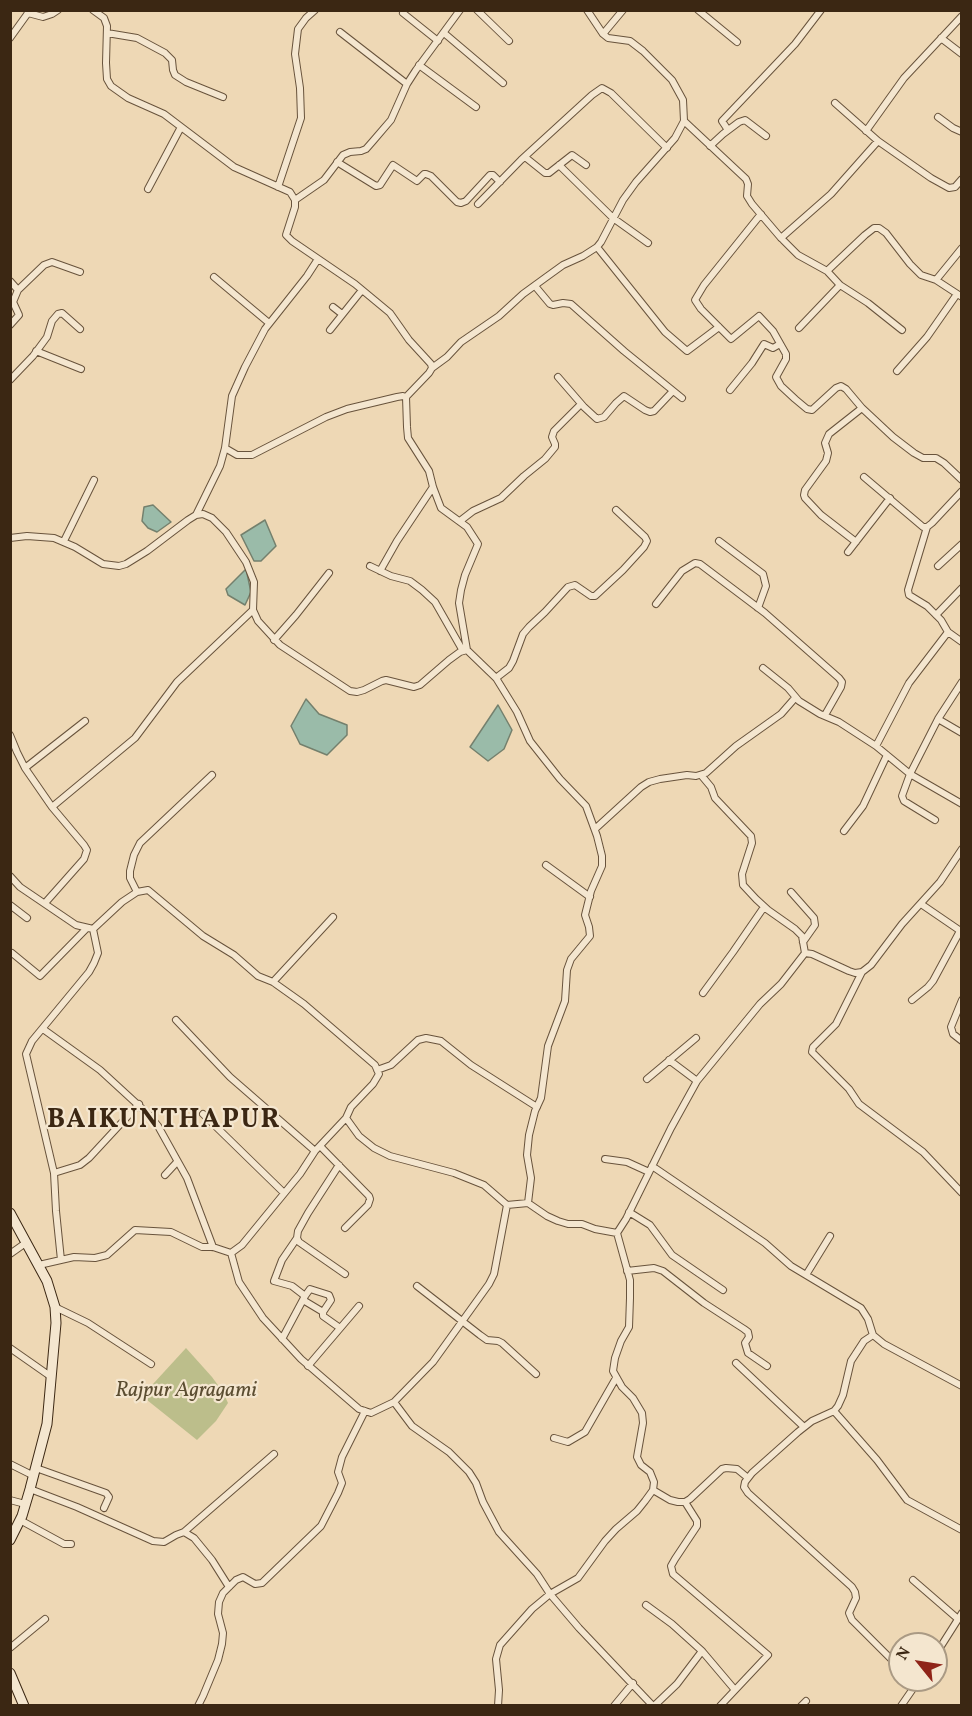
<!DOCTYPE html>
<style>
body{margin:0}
#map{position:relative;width:972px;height:1716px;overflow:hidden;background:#eed8b5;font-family:Vollkorn,serif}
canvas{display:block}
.frame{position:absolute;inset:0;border:12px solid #3b2713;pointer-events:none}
.north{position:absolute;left:888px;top:1632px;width:60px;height:60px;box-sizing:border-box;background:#f4e6cf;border:2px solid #aa9a84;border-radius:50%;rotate:300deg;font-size:16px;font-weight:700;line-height:24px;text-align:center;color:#3b2713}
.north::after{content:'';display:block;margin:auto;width:21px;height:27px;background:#8f2418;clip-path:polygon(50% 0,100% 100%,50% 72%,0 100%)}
</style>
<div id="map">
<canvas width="972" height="1716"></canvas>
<div class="frame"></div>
<div class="north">N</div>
</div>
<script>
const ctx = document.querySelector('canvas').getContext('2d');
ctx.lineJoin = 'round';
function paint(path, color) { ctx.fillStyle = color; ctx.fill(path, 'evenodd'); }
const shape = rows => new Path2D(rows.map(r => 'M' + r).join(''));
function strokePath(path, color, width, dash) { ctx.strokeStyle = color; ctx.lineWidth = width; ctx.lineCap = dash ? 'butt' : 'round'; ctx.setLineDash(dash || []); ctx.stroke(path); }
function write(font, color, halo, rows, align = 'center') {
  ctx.font = font + ' Vollkorn,serif'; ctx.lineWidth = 4.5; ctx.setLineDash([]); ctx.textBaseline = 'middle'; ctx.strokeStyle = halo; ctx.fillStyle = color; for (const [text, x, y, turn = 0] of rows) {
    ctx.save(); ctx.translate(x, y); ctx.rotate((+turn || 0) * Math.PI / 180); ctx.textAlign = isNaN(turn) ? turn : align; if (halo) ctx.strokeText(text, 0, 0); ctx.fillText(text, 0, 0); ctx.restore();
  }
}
const green = shape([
 [186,1348,212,1377,223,1392,228,1403,216,1421,197,1440,142,1396]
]);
const water = shape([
 [153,505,171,522,157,532,148,528,142,521,144,507,153,505],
 [265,520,276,546,261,561,254,561,241,535,265,520],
 [246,569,251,592,245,605,228,595,226,589,246,569],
 [306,699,319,714,347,725,347,735,327,755,300,744,291,726,306,699],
 [498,705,512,730,504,749,488,761,470,747,498,705]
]);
const street = shape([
 [27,10,28,13,43,17,52,14,58,10],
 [93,10,104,18,107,26,106,63,107,79,111,86,128,98,164,114,234,167,290,192,295,200,295,207,286,235,292,241,355,284,390,313,409,340,431,364,432,368,429,373,406,397,407,427,408,438,429,471,433,487,441,508,467,527,478,544,465,575,461,590,459,603,467,650],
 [477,10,509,41],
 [587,10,603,34,608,38,630,41,643,51,672,80,683,100,684,121,746,179,748,184,747,196,752,204,781,238,798,255,827,271,840,285,868,303,902,330],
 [698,10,737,42],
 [403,13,438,41],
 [340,32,407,84],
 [107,33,137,38,165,53,172,60,173,70,175,75,186,82,223,97],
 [444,33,503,83],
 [603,34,623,10],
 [10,38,28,13],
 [941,38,962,54],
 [419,65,476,107],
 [835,103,878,141,931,178,949,188,955,187,962,179],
 [938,117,953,128,962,132],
 [728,130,722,121,795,44,821,10],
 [866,131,904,78,962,16],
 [710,146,723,134,739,122,745,120,766,136],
 [525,157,545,173,549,173,572,155,586,165],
 [337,162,376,186,380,185,393,165,417,181,424,174,426,174,431,176,457,202,461,203,466,201,490,175,493,175,500,182],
 [559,165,613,218,648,243],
 [278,187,301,118,300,88,295,54,298,29,306,18,315,10],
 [148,189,181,127],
 [295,200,324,180,343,155,350,152,361,151,366,149,373,141,391,120,407,84,416,70,460,10],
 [478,204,521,160,592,95,602,88,611,93,667,148],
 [761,214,704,285,695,300,701,309,731,339,759,316,773,331,786,354,786,359,776,377,781,386,795,399,807,409,812,410,836,388,841,386,846,389,862,408,893,437,914,453,923,458,936,458,944,463,962,480],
 [781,238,831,194,878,141],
 [597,247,665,332,687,351,719,327],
 [827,271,865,235,874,228,879,228,886,233,910,264,921,275,936,280,962,297],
 [214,277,269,323],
 [936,280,962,248],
 [10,281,18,290,44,265,52,262,80,272],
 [535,286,550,304,553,305,563,303,571,304,624,351,682,398],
 [333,307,342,314],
 [10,325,19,315,13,302,18,290],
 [799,328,840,285],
 [330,330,362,290],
 [36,351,81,369],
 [432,368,447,357,461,342,499,316,523,294,545,278,563,265,583,256,597,247,601,242,623,200,636,182,675,138,684,121],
 [897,371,927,337,957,294],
 [558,377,584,407,597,419,604,417,616,403,624,396,645,410,650,412,654,411,673,391],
 [10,380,33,356,47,337,52,321,58,314,62,313,80,329],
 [730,390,752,363,764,344,773,348,780,344],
 [225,448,237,455,252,455,326,417,347,409,397,397,403,396,406,397],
 [864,477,923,527,927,527,932,523,962,491],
 [196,515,220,466,225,448,232,396,245,367,265,329,307,276,318,259],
 [460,521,473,511,501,498,524,476,545,459,555,447,555,444,552,437,554,431,581,404],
 [927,527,908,590,909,595,927,606,941,620,948,632,962,642],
 [10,538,27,536,54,538,75,547,103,564,119,566,126,564,147,551,188,520,196,515,203,514,212,518,226,532,246,562,254,582,253,610,258,621,280,645,350,691,357,692,364,690,382,681,386,680,414,687,420,685,449,660,460,652,467,650,496,678,517,712,530,741,560,779,586,806,597,836,602,856,602,866,591,891,585,915,589,927,590,936,571,959,567,970,565,1001,548,1046,541,1098,535,1111,529,1135,527,1155,531,1178,528,1203,547,1216,558,1221,568,1224,582,1224,595,1229,617,1233,626,1219,671,1128,697,1081,760,1004,781,984,805,953,812,954,849,971,855,973,862,972,871,965,902,924,940,882,962,849],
 [64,541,94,480],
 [719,541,763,574,766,586,758,608],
 [856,542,821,515,805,498,804,495,805,490,826,461,828,453,825,443,829,434,862,408],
 [848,552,890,498],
 [370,566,391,576,410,581,422,590,435,602,463,651],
 [938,566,962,544],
 [380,571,397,541,433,487],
 [656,604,682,571,695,563,700,564,765,613,839,678,842,682,841,687,825,715],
 [936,615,962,588],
 [274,640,296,615,329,573],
 [763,668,788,688,799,701,820,714,839,722,876,746,910,774,962,804],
 [496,678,509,668,513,661,523,634,529,627,545,612,568,587,575,585,591,596,595,596,623,570,644,547,647,541,645,537,616,510],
 [938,719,962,733],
 [10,735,17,752,25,768,52,807,84,845,87,850,84,859,45,903],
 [876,746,909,683,948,632],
 [25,768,85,721],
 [701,775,711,787,715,798,751,836,752,843,742,874,743,885,756,899,768,910,795,929,802,936,805,953],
 [52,807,135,738,177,682,253,610],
 [935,820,904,801,902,796,910,774,938,719,962,682],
 [595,829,641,787,649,782,660,779,687,775,696,776,706,773,736,746,781,714,795,698],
 [844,831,863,806,887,755],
 [546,865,590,897],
 [10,876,20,887,76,925,93,929,122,902,137,892,148,890,203,936,234,955,258,976,273,982,304,1004,375,1065,379,1074,373,1084,351,1107,346,1118,315,1151,300,1174,242,1245,231,1253,213,1247,202,1247,171,1232,135,1230,107,1255,95,1258,74,1257,39,1265],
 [137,892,130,878,130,871,134,855,140,843,212,775],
 [791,892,814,918,815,925,803,942],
 [921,904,962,932],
 [10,905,27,918],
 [12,953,40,976,87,928],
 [862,972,836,1024,813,1047,812,1052,849,1089,859,1104,923,1152,962,1193],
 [273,982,333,917],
 [703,993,733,952,764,907],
 [912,1000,928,987,933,981,960,931],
 [962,1000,951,1027,953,1034,962,1041],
 [176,1020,230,1077,315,1151],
 [43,1029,100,1070,149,1115,158,1126,187,1178,213,1247],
 [669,1060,697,1081],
 [377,1070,391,1065,418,1040,426,1038,441,1041,471,1065,537,1107],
 [647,1079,696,1038],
 [203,1114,284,1193],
 [346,1118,359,1136,374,1148,390,1156,454,1173,484,1185,507,1205,528,1203],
 [320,1146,369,1196,370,1199,368,1205,345,1228],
 [605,1159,627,1162,649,1172],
 [339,1165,308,1213,298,1231,297,1238,299,1242,345,1274],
 [652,1166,765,1243,791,1266,861,1308,868,1319,873,1335,884,1344,962,1386],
 [54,1173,80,1165,89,1158,139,1104],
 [165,1175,177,1162],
 [629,1212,650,1225,672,1255,723,1290],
 [231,1253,239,1282,263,1318,301,1359,359,1409,371,1413,394,1402,433,1362,489,1284,494,1274,507,1205],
 [10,1254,27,1242],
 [61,1260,56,1211,54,1173,26,1054,32,1041,89,972,94,963,98,953,93,929],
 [627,1271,654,1268,663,1271,704,1303,744,1329,748,1332,749,1337,745,1343,748,1353,767,1366],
 [806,1275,830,1236],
 [417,1286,480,1335,487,1340,498,1341,502,1343,536,1374],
 [303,1300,323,1312,331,1300,329,1295,310,1289,305,1296],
 [55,1307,88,1323,151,1364],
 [323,1312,323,1316,340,1328],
 [873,1335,864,1341,851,1361,843,1395,838,1406,834,1411,812,1421,798,1432,752,1473,745,1482,744,1487,748,1493,852,1587,855,1592,856,1598,849,1613,852,1620,900,1668],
 [282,1339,305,1296,292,1286,274,1281,282,1260,297,1238],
 [10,1348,50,1376],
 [736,1363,804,1427],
 [308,1366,359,1306],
 [394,1402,412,1426,449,1452,469,1472,476,1483,483,1502,499,1532,537,1574,550,1594,578,1578,605,1541,616,1529,637,1511,645,1501,653,1490,654,1482,650,1472,641,1465,637,1457,643,1423,642,1413,633,1398,622,1387,613,1371,615,1358,621,1341,629,1327,630,1298,630,1280,617,1233],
 [834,1411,877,1460,907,1500,962,1530],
 [554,1438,568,1442,585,1432,616,1378],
 [10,1464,34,1476],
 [36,1468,106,1493,109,1497,104,1508],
 [30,1489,77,1507,153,1541,164,1542,176,1535,184,1532,194,1538,212,1560,229,1587],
 [653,1490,670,1500,678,1502,685,1502,690,1499,722,1469,726,1468,737,1469,748,1478],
 [10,1500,25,1504],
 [685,1502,697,1521,697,1526,675,1559,671,1566,673,1574,768,1655,720,1706],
 [20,1520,64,1544,71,1544],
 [184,1532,274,1454],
 [913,1580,958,1619],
 [646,1605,672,1624,702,1651,735,1690],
 [10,1648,45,1619],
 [936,1654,962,1613],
 [198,1706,203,1696,218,1660,222,1644,223,1633,218,1614,219,1602,223,1593,236,1580,243,1577,255,1584,262,1583,321,1526,338,1493,342,1483,338,1472,342,1457,365,1411],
 [498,1706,499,1690,496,1659,500,1645,532,1609,550,1594,579,1628,653,1706],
 [614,1706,633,1683],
 [654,1706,677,1684,702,1651],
 [801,1706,806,1701],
 [901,1706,919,1680]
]);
const secondary = shape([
 [10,1213,47,1281,55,1307,56,1323,47,1424,30,1489,22,1516,10,1540],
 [10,1673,24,1706]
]);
const parkNames = [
 ["Rajpur Agragami",186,1392]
];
const districtNames = [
 ["BAIKUNTHAPUR",164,1122]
];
paint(green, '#bcbe8b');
paint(water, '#9abba9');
strokePath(water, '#74806d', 1.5);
strokePath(street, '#68533c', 8);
strokePath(secondary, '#3b2713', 11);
strokePath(street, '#f4e6cf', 6);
strokePath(secondary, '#f4e6cf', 9);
write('italic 21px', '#5b4d31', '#f4e6cf', parkNames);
ctx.letterSpacing = '1.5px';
write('bold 27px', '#3b2713', '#f4e6cf', districtNames);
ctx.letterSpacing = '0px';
</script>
